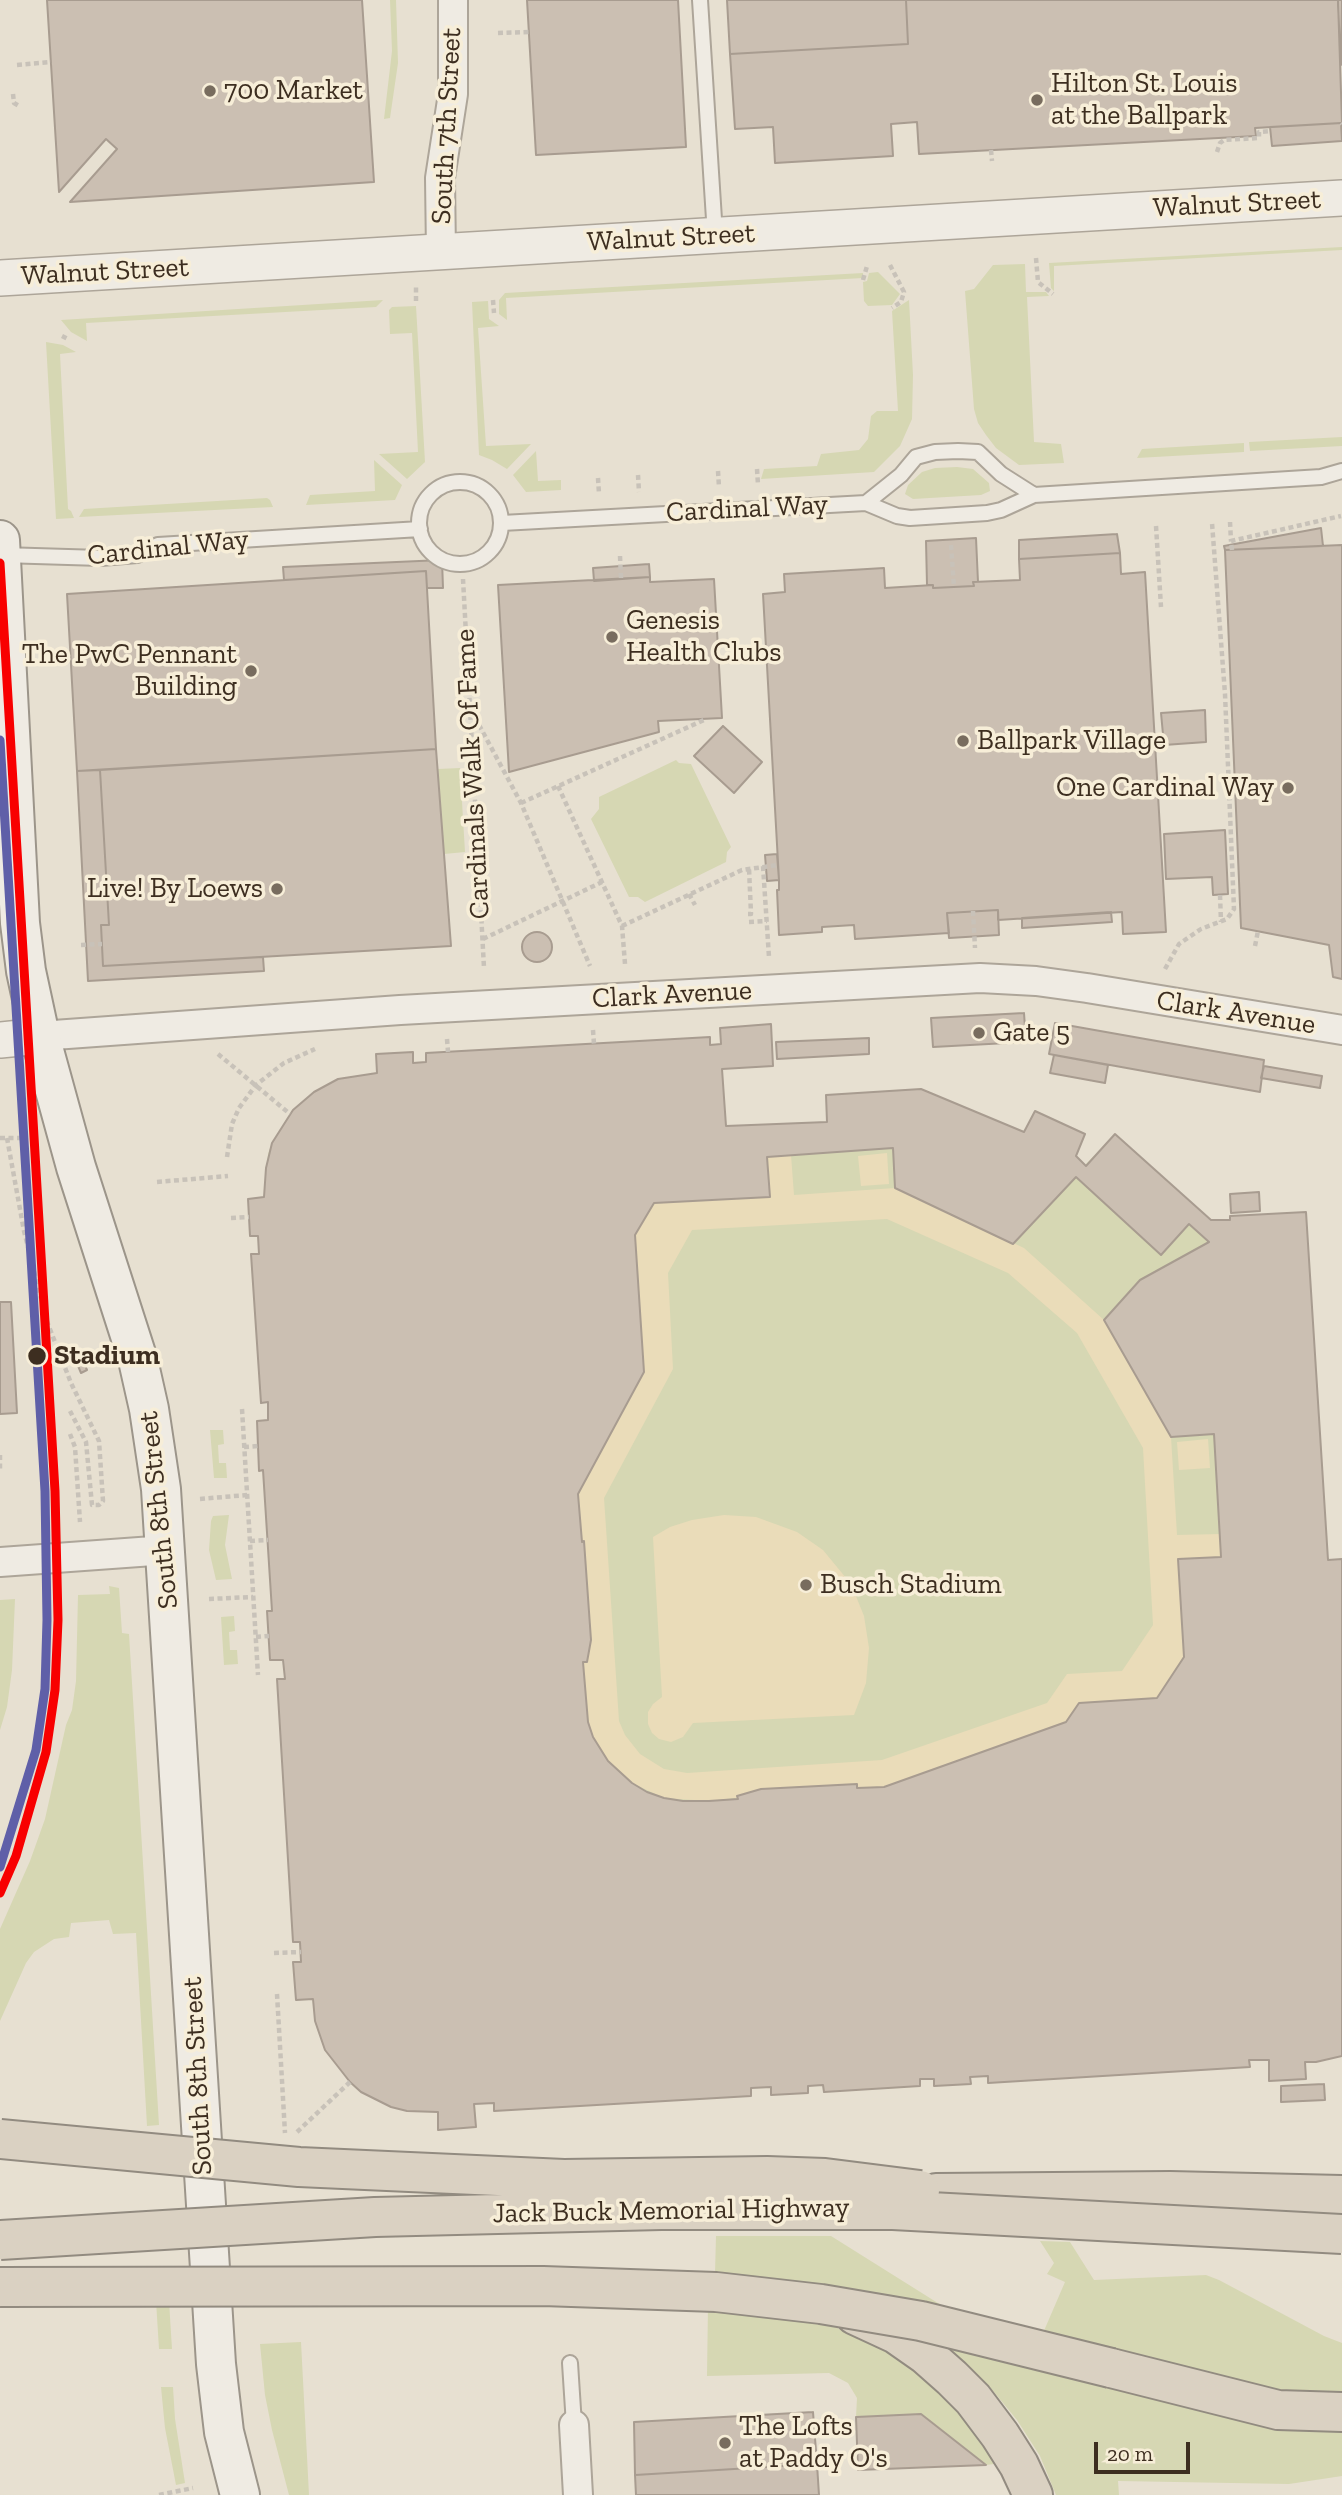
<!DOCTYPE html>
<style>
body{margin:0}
#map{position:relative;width:1342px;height:2495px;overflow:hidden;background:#e7e0d1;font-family:"Zilla Slab",serif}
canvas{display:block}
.scale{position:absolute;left:1094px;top:2442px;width:96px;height:32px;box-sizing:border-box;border:4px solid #3d2e20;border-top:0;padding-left:9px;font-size:21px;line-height:24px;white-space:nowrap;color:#3d2e20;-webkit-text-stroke:5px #f7eed8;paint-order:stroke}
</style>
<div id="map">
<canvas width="1342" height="2495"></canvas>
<div class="scale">20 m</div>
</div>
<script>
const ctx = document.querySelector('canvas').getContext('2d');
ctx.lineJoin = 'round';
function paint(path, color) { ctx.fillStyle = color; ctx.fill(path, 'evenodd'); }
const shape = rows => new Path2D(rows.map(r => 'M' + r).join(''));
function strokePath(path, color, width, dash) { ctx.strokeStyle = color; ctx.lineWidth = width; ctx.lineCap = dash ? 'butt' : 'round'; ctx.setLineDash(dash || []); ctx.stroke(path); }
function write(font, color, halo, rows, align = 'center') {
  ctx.font = font + ' "Zilla Slab",serif'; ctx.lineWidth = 7; ctx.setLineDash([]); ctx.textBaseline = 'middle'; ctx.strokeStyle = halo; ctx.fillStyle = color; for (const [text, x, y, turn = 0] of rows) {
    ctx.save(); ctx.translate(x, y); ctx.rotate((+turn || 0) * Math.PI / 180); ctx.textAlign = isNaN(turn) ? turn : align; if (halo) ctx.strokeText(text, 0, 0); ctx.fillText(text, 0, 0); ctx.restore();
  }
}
const green = shape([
 [390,0,396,0,398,63,390,118,384,119,392,51],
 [1342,247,1342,250,1054,266,1054,291,1051,288,1049,263],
 [1025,264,1026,292,1046,292,1049,296,1027,297,1034,442,1061,444,1064,463,1019,465,996,448,986,435,978,423,974,409,965,291,974,289,993,265],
 [878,272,900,294,892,305,868,306,864,301,863,282,867,281,869,273],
 [863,273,863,278,506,298,507,320,499,314,499,300,505,293],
 [383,300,376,307,86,323,87,341,71,332,61,320],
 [909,300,913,375,912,419,900,446,874,472,761,479,764,469,817,466,821,454,859,450,868,439,871,416,877,411,898,411,892,311],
 [488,301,489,319,499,326,478,328,486,446,531,444,507,469,492,460,479,455,472,302],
 [416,306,425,462,407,479,379,454,418,452,412,333,390,334,389,310,392,307],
 [46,342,63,345,76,352,60,354,68,509,71,511,74,518,56,519],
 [1342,437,1342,446,1250,451,1249,442],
 [1244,443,1244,452,1137,458,1142,449],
 [536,451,538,481,561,480,561,490,526,492,513,475],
 [374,460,402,485,395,500,306,505,310,495,375,491],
 [957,467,973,469,989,483,990,491,981,495,913,499,905,494,908,485,922,472,935,468],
 [267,498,270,500,273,507,79,517,84,509],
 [676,760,679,763,691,764,731,847,727,852,726,862,645,902,638,897,629,897,591,819,599,809,599,797],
 [460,768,465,852,444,854,438,769],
 [771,1024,773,1066,722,1069,726,1126,827,1122,826,1095,921,1089,1024,1132,1035,1111,1085,1134,1076,1156,1085,1165,1115,1134,1211,1220,1230,1220,1230,1216,1306,1212,1328,1559,1342,1559,1342,2056,1305,2062,1306,2079,1269,2081,1268,2060,1250,2060,1250,2067,988,2083,987,2076,971,2077,971,2084,934,2086,933,2079,921,2079,920,2086,824,2092,823,2085,809,2086,808,2093,771,2095,771,2087,752,2088,751,2096,494,2111,493,2103,475,2104,476,2127,438,2130,437,2112,407,2111,391,2107,361,2092,350,2082,325,2050,315,2021,313,1999,296,2000,293,1962,301,1962,300,1942,293,1942,277,1679,285,1679,283,1660,270,1660,267,1611,272,1610,263,1471,259,1471,257,1421,268,1420,268,1403,261,1403,251,1254,259,1254,258,1237,250,1236,248,1199,264,1197,268,1154,272,1143,293,1110,314,1092,338,1079,376,1073,376,1054,413,1052,414,1063,426,1062,426,1053,710,1037,710,1045,720,1045,720,1028],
 [210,1430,223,1430,224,1444,218,1445,219,1463,226,1463,227,1478,214,1478],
 [229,1515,225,1545,232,1579,216,1580,209,1550,211,1521,213,1516],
 [109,1586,119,1588,122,1633,129,1634,159,2125,147,2126,136,1933,113,1934,109,1920,71,1923,69,1937,54,1939,34,1952,26,1963,0,2021,0,1929,30,1861,45,1819,66,1725,72,1710,76,1681,78,1595,110,1594],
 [15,1599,12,1670,7,1707,0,1730,0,1600],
 [234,1616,235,1631,229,1632,230,1650,237,1650,238,1664,224,1665,221,1617],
 [716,2236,831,2236,949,2310,837,2288,715,2273],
 [1040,2241,1070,2242,1094,2280,1206,2275,1219,2280,1324,2336,1342,2343,1342,2396,1299,2397,1043,2333,1065,2282,1047,2274,1054,2263],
 [156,2301,169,2301,172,2349,159,2349],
 [708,2305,812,2316,899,2357,969,2417,1002,2463,986,2465,921,2414,856,2417,857,2398,848,2383,829,2373,707,2376],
 [940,2339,1342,2428,1342,2476,1289,2484,1118,2481,1119,2495,1056,2495,1040,2456,1017,2420,989,2386],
 [301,2342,309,2495,289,2495,272,2430,265,2395,260,2344],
 [161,2387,173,2387,175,2419,185,2483,176,2485,165,2428]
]);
const sand = shape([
 [887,1153,889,1184,861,1186,858,1156],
 [791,1155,794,1195,895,1188,1024,1248,1104,1320,1171,1437,1177,1535,1220,1534,1221,1557,1184,1657,1157,1698,1079,1703,1066,1722,884,1787,857,1788,857,1784,709,1801,664,1798,632,1783,608,1761,593,1737,588,1722,583,1662,587,1661,591,1640,584,1542,582,1542,578,1494,644,1372,635,1235,654,1203,770,1197,767,1157],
 [887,1219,1008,1273,1077,1333,1143,1448,1153,1625,1122,1671,1067,1674,1047,1703,882,1760,687,1773,664,1769,640,1754,625,1735,619,1721,604,1498,673,1369,668,1273,692,1230],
 [1208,1439,1210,1468,1179,1470,1177,1442],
 [724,1515,756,1517,797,1532,823,1550,851,1584,864,1616,869,1648,866,1683,854,1715,693,1723,683,1737,671,1742,659,1739,652,1733,648,1724,648,1712,653,1704,662,1697,653,1537,670,1527,692,1520]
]);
const building = shape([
 [47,0,362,0,374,182,70,202,117,149,106,139,59,192,47,0],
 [527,0,678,0,686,147,536,155,527,0],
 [727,0,906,0,908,44,730,54,727,0],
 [906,0,1338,0,1342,123,1255,128,1256,136,919,154,917,122,891,124,893,156,775,163,773,127,735,129,730,54,908,44,906,0],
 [1338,0,1342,0,1341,65,1338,5,1338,0],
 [1341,123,1342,141,1272,146,1270,127,1341,123],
 [1321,528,1323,546,1225,550,1224,546,1321,528],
 [1117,534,1120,553,1019,559,1019,540,1117,534],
 [976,538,978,582,973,582,974,586,933,588,933,585,927,585,926,541,976,538],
 [1342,545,1342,979,1333,977,1329,945,1241,928,1225,550,1342,545],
 [1120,553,1121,574,1145,572,1166,932,1123,934,1122,912,998,920,998,910,947,913,949,933,855,939,854,925,822,927,822,932,779,935,777,890,779,890,779,880,763,594,785,592,784,574,884,568,885,588,933,585,933,588,954,587,974,586,973,582,1020,580,1019,559,1120,553],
 [442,560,443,588,427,588,426,571,284,580,283,567,442,560],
 [649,564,650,577,594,581,593,568,649,564],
 [426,571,436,749,77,771,67,594,426,571],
 [650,577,650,582,714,579,722,718,658,721,659,732,509,772,498,585,650,577],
 [1205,710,1206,742,1164,745,1161,713,1205,710],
 [723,726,762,762,734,793,694,756,723,726],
 [436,749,451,946,103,966,101,925,109,925,100,770,436,749],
 [100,770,109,925,101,925,103,966,263,957,264,971,88,981,77,771,100,770],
 [1225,830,1228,894,1213,895,1212,877,1166,879,1164,834,1225,830],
 [777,854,779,880,767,881,765,855,777,854],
 [998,910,999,935,949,938,947,913,998,910],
 [1111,912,1112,922,1022,928,1022,918,1111,912],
 '522 947a15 15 0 1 1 30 0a15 15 0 1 1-30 0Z',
 [1024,1013,1026,1042,933,1047,931,1018,1024,1013],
 [1055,1023,1264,1060,1260,1092,1049,1054,1055,1023],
 [771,1024,773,1066,722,1069,726,1126,827,1122,826,1095,921,1089,1024,1132,1035,1111,1085,1134,1076,1156,1086,1166,1115,1134,1211,1220,1230,1220,1230,1216,1306,1212,1328,1560,1342,1559,1342,2056,1316,2062,1305,2062,1306,2079,1269,2081,1269,2060,1249,2060,1250,2067,988,2083,988,2076,970,2077,971,2084,934,2086,934,2079,920,2079,920,2086,824,2092,823,2085,808,2086,808,2093,771,2095,771,2087,751,2088,751,2096,494,2111,494,2103,474,2104,476,2127,438,2130,438,2112,407,2111,391,2107,361,2092,350,2082,325,2050,315,2021,313,1999,296,2000,293,1962,301,1962,300,1942,293,1942,277,1679,285,1679,283,1660,270,1660,267,1611,272,1611,263,1470,259,1471,257,1421,268,1420,268,1402,261,1403,251,1254,259,1254,258,1236,250,1236,248,1199,264,1197,266,1168,272,1143,293,1110,314,1092,338,1079,377,1073,376,1054,413,1052,413,1063,426,1062,426,1053,710,1037,710,1045,721,1044,720,1028,771,1024],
 [893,1148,895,1188,1013,1244,1076,1177,1161,1255,1189,1224,1209,1242,1140,1280,1104,1320,1171,1437,1214,1434,1221,1557,1178,1559,1184,1657,1157,1698,1079,1703,1066,1722,884,1787,857,1788,857,1784,761,1789,737,1796,738,1799,709,1801,683,1801,664,1798,647,1792,632,1783,608,1761,593,1737,588,1722,583,1662,587,1662,591,1640,584,1541,582,1542,578,1494,644,1372,635,1235,654,1203,770,1197,767,1157,893,1148],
 [869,1038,869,1054,777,1059,776,1042,869,1038],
 [1054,1055,1108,1065,1105,1083,1050,1073,1054,1055],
 [1264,1066,1322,1076,1320,1088,1261,1078,1264,1066],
 [1259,1192,1260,1211,1231,1213,1230,1194,1259,1192],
 [0,1302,11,1302,17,1413,0,1414,0,1302],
 [79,1351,87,1370,81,1373,73,1354,79,1351],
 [1324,2084,1325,2100,1281,2102,1281,2086,1324,2084],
 [813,2412,817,2464,635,2475,634,2422,813,2412],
 [921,2414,986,2465,858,2470,856,2417,921,2414],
 [817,2464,819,2495,636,2495,635,2475,817,2464]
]);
const path = shape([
 [498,33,529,32],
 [17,65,51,62],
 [13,94,14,103,19,106],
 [1341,123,1342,124],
 [991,150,992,161],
 [1217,152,1220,143,1224,140,1259,138,1259,132,1270,131],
 [1036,258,1038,282,1053,294],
 [890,265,904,292,901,302,892,308],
 [863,280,867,266],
 [493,300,494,313],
 [416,301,416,287],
 [62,336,68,339],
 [757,469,758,485],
 [718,471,719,487],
 [638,475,639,492],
 [598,478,599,494],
 [1230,522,1231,541],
 [1156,526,1161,607],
 [951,545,954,587],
 [1232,550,1231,541,1341,516],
 [620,556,621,578],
 [463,579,484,968],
 [471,710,521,803,590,966],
 [558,786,622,926,625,964],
 [521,803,706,719],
 [763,866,769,957],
 [689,894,695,905],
 [1220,895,1221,922],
 [973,911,975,948],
 [748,914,751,914,749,868],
 [749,922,767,921],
 [622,926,742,870,778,865],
 [483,939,602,882],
 [81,945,102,944],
 [1255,946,1258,931],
 [1165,969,1179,944,1201,929,1227,919,1234,909,1225,694,1212,523],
 [593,1030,594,1044],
 [447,1039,448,1052],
 [218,1054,290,1114],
 [0,1138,22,1138],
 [7,1138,24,1231,46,1319,71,1383,99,1441,103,1501,99,1505,92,1505,86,1442,70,1411],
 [227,1157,232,1124,239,1108,256,1085,284,1063,315,1049],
 [157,1182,228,1176],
 [231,1218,249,1217],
 [242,1409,258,1675],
 [70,1434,75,1447,80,1522],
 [244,1447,258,1446],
 [0,1455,0,1470],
 [200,1499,247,1495],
 [250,1541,268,1540],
 [209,1599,253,1597],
 [256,1637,269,1636],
 [274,1953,301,1952],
 [277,1994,285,2133],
 [297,2132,350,2082],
 [159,2495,193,2488]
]);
const service = shape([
 [700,0,715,235],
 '419 523a41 41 0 1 1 82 0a41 41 0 1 1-82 0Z',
 [866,503,901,475,916,457,935,452,958,451,978,452,1001,474,1034,495],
 [502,523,866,503,897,516,910,518,987,513,1001,510,1034,495,1321,477,1342,471],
 [2,555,101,558,137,555,158,545,420,529],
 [570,2363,574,2425]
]);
const minor = shape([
 [441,253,440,178,453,94,453,0],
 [40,1036,400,1010,980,978,1036,981,1087,988,1342,1030],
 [0,1562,167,1550],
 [574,2425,578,2495]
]);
const tertiary = shape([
 [0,278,1342,198],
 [0,1040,40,1036]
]);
const secondary = shape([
 [0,540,20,923,26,971,40,1036,76,1167,138,1360,149,1409,161,1489,216,2364,224,2432,240,2495]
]);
const motorway = shape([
 [936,2193,1170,2191,1342,2195],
 [855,2315,896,2334,926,2355,952,2378,973,2399,1000,2435,1019,2465,1033,2495],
 [1111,2368,1278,2410,1342,2412]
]);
const motorwayBridge = shape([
 [0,2139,299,2167,564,2179,767,2176,825,2178,920,2190],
 [0,2240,375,2217,661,2210,893,2210,1342,2234],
 [0,2287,543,2286,716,2292,821,2304,921,2321,1111,2368]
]);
const rail1 = shape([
 [0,563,55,1491,58,1620,55,1690,46,1752,16,1856,0,1893]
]);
const rail2 = shape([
 [0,740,45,1491,47,1620,45,1689,36,1750,0,1867]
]);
const markers = [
 [210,91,7,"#786c5e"],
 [1037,100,7,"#786c5e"],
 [612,637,7,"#786c5e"],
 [251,671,7,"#786c5e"],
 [963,741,7,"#786c5e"],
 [1288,788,7,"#786c5e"],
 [277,889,7,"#786c5e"],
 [979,1033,7,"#786c5e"],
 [37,1356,10,"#3d2e20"],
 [806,1585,7,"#786c5e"],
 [725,2443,7,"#786c5e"]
];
const poiNames = [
 ["Hilton St. Louis",1051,84],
 ["at the Ballpark",1051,116],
 ["700 Market",224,91],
 ["Genesis",626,621],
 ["Health Clubs",626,653],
 ["The PwC Pennant",237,655,"right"],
 ["Building",237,687,"right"],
 ["Ballpark Village",977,741],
 ["One Cardinal Way",1274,788,"right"],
 ["Live! By Loews",263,889,"right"],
 ["Gate 5",993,1033],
 ["Busch Stadium",820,1585],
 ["The Lofts",739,2427],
 ["at Paddy O's",739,2459]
];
const streetNames = [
 ["South 7th Street",447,126,-87],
 ["Walnut Street",1237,204,-3],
 ["Walnut Street",671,238,-3],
 ["Walnut Street",105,272,-3],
 ["Cardinal Way",747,509,-3],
 ["Cardinal Way",168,548,-6],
 ["Cardinals Walk Of Fame",473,774,-93],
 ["Clark Avenue",672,995,-3],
 ["Clark Avenue",1236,1013,9],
 ["South 8th Street",159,1510,-96],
 ["South 8th Street",198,2076,-93],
 ["Jack Buck Memorial Highway",671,2211,-1]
];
const stopNames = [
 ["Stadium",54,1356]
];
paint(green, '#d6d7b3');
paint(sand, '#eadcb9');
paint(building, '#cbbfb2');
strokePath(building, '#a89c90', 2);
strokePath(service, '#ada599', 18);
strokePath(minor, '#ada599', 32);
strokePath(tertiary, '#ada599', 38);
strokePath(secondary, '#9c958a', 42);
strokePath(motorway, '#928b80', 42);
strokePath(path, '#c8c2b9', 4.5, [5, 3.5]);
strokePath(service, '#efebe3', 14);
strokePath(minor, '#efebe3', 28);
strokePath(tertiary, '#efebe3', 35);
strokePath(secondary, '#efebe3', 38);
strokePath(motorway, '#dad1c2', 38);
strokePath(motorwayBridge, '#928b80', 42, []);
strokePath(motorwayBridge, '#dad1c2', 38);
strokePath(rail1, '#f80000', 9);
strokePath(rail2, '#5f5fa8', 9);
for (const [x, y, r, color] of markers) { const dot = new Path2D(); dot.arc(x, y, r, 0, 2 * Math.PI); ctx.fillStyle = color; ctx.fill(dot); strokePath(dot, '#f7eed8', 2.5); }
write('28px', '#3d2e20', '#f7eed8', poiNames, 'left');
write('28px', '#3d2e20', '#f7eed8', streetNames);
write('bold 28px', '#3d2e20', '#f7eed8', stopNames, 'left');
</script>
